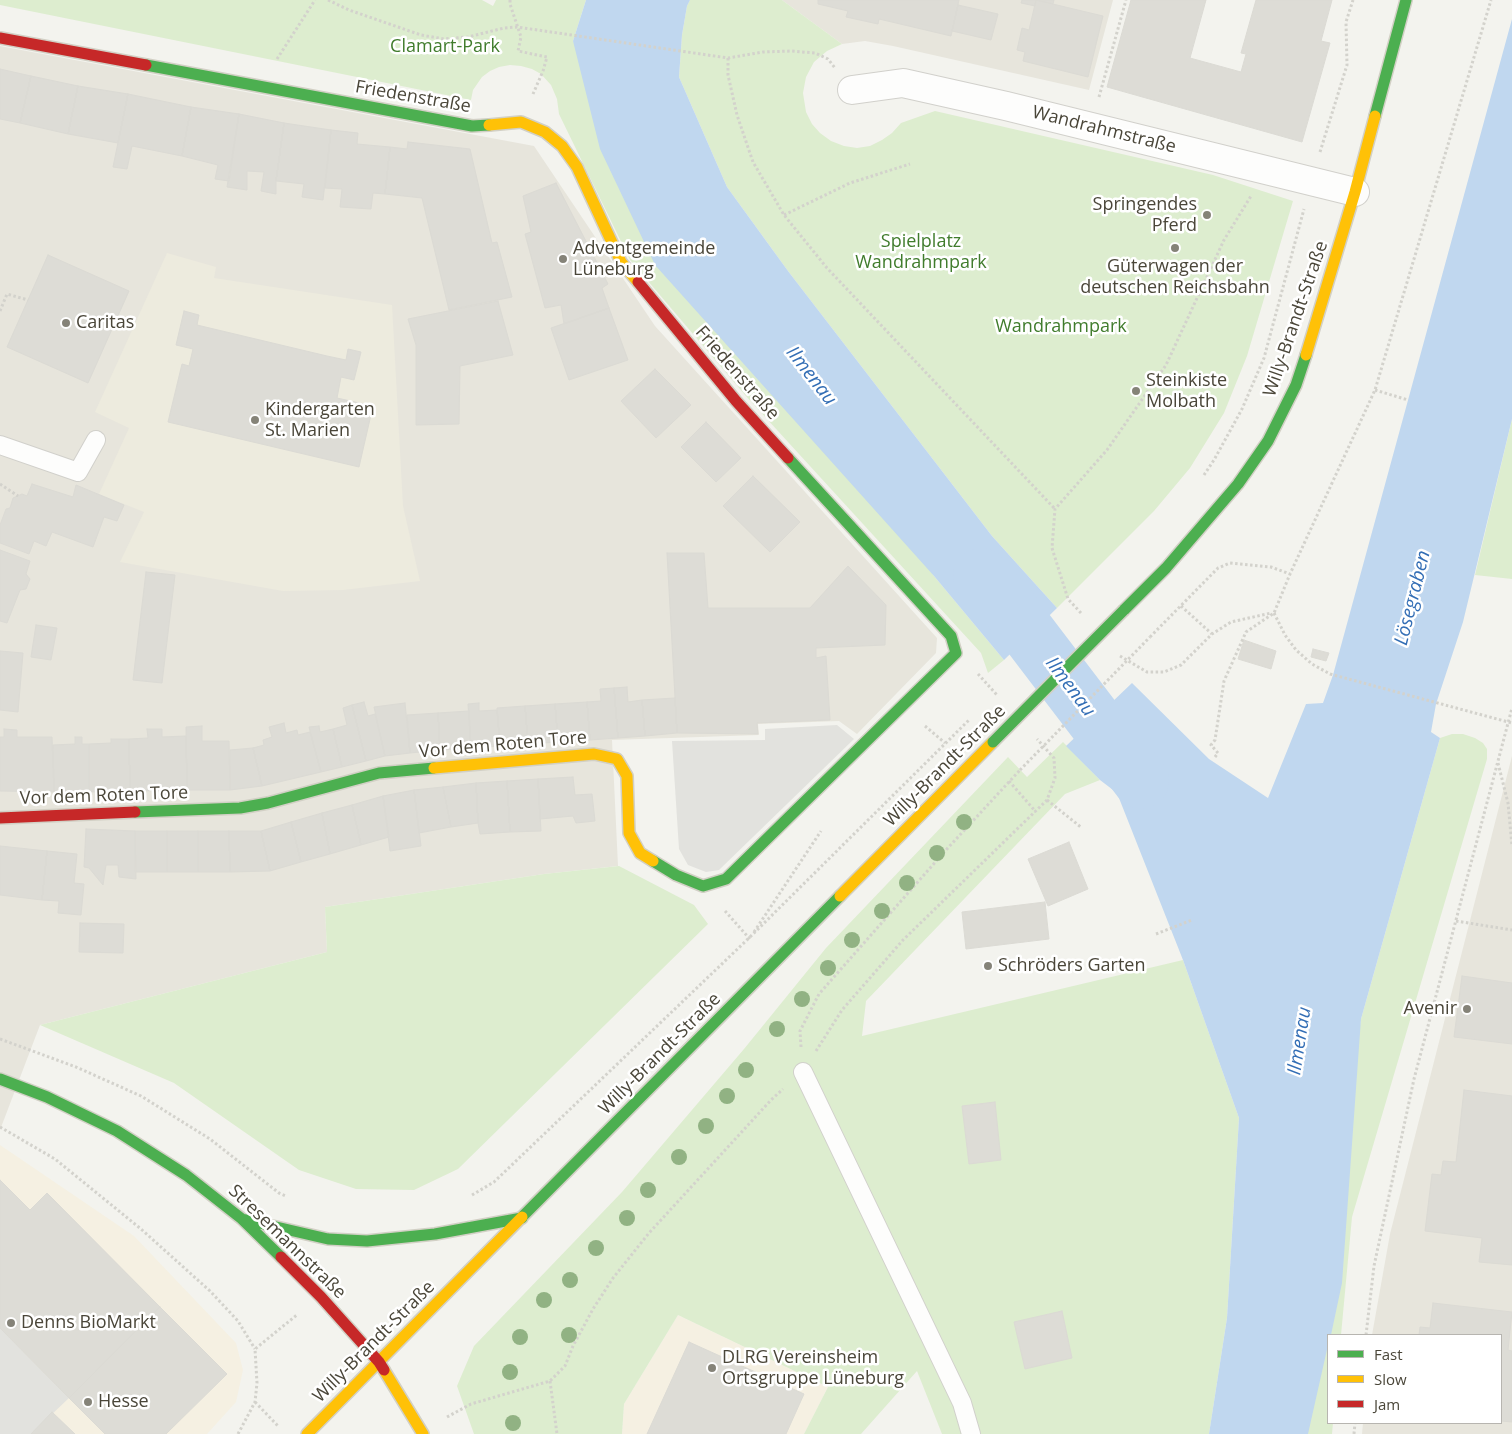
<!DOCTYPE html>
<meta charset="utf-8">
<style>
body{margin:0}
#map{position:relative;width:1512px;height:1434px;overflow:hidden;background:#f3f3ee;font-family:"Open Sans",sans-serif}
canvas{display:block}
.legend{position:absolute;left:1327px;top:1334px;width:175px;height:90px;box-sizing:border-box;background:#fff;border:1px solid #b7b5b0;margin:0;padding:6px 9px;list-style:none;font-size:15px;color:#4a4639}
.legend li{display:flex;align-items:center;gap:10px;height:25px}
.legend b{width:25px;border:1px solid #b7b5b0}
</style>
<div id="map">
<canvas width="1512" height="1434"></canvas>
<ul class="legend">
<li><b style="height:6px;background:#4caf50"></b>Fast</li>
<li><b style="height:6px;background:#ffc107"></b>Slow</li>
<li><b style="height:6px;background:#c62828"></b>Jam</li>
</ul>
</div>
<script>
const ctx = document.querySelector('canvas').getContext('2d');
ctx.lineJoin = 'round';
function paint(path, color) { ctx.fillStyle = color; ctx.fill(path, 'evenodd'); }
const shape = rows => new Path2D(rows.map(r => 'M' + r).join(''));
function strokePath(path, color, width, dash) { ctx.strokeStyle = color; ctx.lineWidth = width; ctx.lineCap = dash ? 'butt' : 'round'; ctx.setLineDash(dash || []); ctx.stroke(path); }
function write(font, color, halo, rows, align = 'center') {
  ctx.font = font + ' "Open Sans",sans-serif'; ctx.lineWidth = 5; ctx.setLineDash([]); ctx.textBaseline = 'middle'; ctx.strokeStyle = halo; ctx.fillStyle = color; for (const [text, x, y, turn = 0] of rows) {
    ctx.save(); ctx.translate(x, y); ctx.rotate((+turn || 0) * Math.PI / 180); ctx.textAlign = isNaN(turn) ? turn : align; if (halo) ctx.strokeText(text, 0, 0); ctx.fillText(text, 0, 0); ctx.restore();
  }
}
const residential = shape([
 [782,0,1113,0,1089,90,893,46,865,41,842,44],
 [0,46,534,146,655,326,937,638,936,653,857,734,839,721,758,724,759,735,612,740,618,866,544,874,325,907,327,952,40,1025,0,1130],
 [1512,756,1512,1434,1362,1434,1363,1423,1501,1423,1501,1335,1372,1335,1390,1234]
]);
const commercial = shape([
 [0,1145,134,1236,236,1343,243,1370,236,1402,207,1434,0,1434],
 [678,1315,828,1387,804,1434,622,1434,624,1404]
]);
const education = shape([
 [167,253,216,267,214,278,392,305,403,506,420,581,343,590,283,591,120,562,144,512,99,494,129,428,95,412]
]);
const green = shape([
 [0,0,482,0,493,6,496,0,586,0,573,41,934,576,1004,660,988,673,981,653,745,395,630,260,559,114,557,99,551,85,541,74,532,69,521,66,510,65,499,67,490,71,482,77,473,90,471,100,0,5],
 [690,0,782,0,842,44,827,51,814,62,806,77,803,93,806,112,812,124,820,133,831,141,844,146,857,148,870,146,882,140,892,133,901,123,935,111,1213,175,1293,201,1247,356,1224,413,1190,468,1154,511,1057,608,992,536,788,271,727,187,679,77,682,35,687,6],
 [1512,419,1512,579,1475,575],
 [1452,734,1463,734,1475,738,1483,743,1487,749,1487,759,1352,1217,1341,1335,1328,1335,1328,1423,1333,1423,1332,1434,1301,1434,1361,1019,1440,738],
 [1063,742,1100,780,1065,794,866,1001,862,1036,1183,960,1239,1118,1227,1318,1209,1434,942,1434,917,1371,861,1434,804,1434,828,1387,678,1315,624,1404,622,1434,474,1434,457,1386,474,1346,622,1192,744,1049,826,948,1008,757,1027,777],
 [619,866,694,905,708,924,458,1169,414,1190,356,1189,299,1170,174,1083,40,1025,327,952,325,907,544,874]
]);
const parking = shape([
 [837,725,854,739,719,870,706,872,688,865,679,849,672,741,765,740,765,729],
 [0,1328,69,1398,31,1434,0,1434]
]);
const water = shape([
 [586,0,690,0,687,6,682,35,679,77,727,187,788,271,992,536,1057,608,1004,660,934,576,655,265,600,149,573,41],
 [1512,19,1512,419,1463,622,1436,704,1431,732,1440,738,1361,1019,1342,1283,1331,1335,1328,1335,1328,1345,1308,1434,1209,1434,1227,1318,1239,1118,1183,960,1117,793,1100,780,1066,746,1132,683,1209,759,1268,798,1306,704,1323,703,1333,675]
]);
const river = shape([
 [981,576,1010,609,1141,781]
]);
const building = shape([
 [818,0,959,0,951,36,879,19,878,24,846,17,848,11,818,4,818,0],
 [1022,0,1054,0,1053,4,1036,0,1035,6,1021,3,1022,0],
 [1036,0,1103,16,1088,77,1023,61,1025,52,1017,50,1022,28,1029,30,1036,0],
 [1131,0,1206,0,1190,58,1241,72,1246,54,1241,53,1256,0,1332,0,1321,41,1330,43,1302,142,1107,87,1131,0],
 [958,5,998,14,991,40,952,31,958,5],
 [0,69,31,76,20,123,0,119,0,69],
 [31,76,78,86,68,134,20,123,31,76],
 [78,86,128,94,118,143,68,134,78,86],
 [128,94,191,107,182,156,132,146,127,169,113,167,128,94],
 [191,107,239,114,229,181,215,179,218,165,182,156,191,107],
 [239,114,284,123,276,181,276,194,261,191,264,172,247,171,247,190,227,187,239,114],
 [284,123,331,130,323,200,302,197,304,184,276,181,284,123],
 [331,130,358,133,357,144,390,147,385,194,373,193,371,209,340,207,342,189,325,188,331,130],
 [408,142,470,149,492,243,497,242,512,297,449,310,422,198,385,194,390,147,407,149,408,142],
 [556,183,608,284,602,288,609,308,564,324,561,305,545,308,525,234,531,232,523,196,556,183],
 [48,255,129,291,88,383,7,347,48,255],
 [498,301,513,355,460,366,459,424,416,425,416,345,408,319,498,301],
 [609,308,628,360,569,380,551,328,609,308],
 [184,311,199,315,197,325,327,356,346,360,348,349,361,352,354,380,341,377,337,398,373,406,359,467,168,422,182,364,189,366,193,349,176,345,184,311],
 [655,369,691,405,656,438,621,401,655,369],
 [706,422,741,458,716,482,681,447,706,422],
 [753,476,800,522,770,552,723,506,753,476],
 [32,484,73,497,76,485,124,505,117,521,104,517,93,547,52,532,46,546,34,541,29,554,0,543,0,525,6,509,10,508,13,498,22,494,27,496,32,484],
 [0,550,30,561,26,574,30,579,26,589,20,590,7,623,0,621,0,550],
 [667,553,704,553,708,608,810,608,848,566,886,605,885,645,816,648,816,658,826,656,830,720,757,723,758,734,677,733,667,553],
 [146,572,175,575,162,683,133,680,146,572],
 [36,625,57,628,51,660,31,657,36,625],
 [1244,640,1276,651,1271,669,1238,659,1244,640],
 [1313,649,1329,653,1326,661,1311,657,1313,649],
 [0,651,23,653,18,712,0,710,0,651],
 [627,687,628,702,642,700,645,736,618,738,614,688,627,687],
 [614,688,618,738,590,740,587,702,601,701,600,689,614,688],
 [675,698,677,733,645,736,642,700,675,698],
 [364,702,368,716,375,714,385,756,366,761,352,705,364,702],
 [587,702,590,740,558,742,555,704,587,702],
 [405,703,410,753,385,756,374,707,405,703],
 [479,703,479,711,497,710,500,746,471,748,468,704,479,703],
 [555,704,558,742,528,744,525,706,555,704],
 [352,705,366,761,342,767,333,729,347,725,343,708,352,705],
 [525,706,528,744,500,746,497,708,525,706],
 [469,711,471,748,440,750,438,713,469,711],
 [438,713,440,750,410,753,407,715,438,713],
 [284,723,286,733,297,730,298,735,310,732,321,772,262,786,253,748,264,745,263,740,272,737,269,727,284,723],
 [202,726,202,741,229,741,230,790,187,790,186,727,202,726],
 [319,726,320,732,333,729,342,767,321,772,309,727,319,726],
 [4,729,17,730,17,737,52,737,54,792,0,791,0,737,4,737,4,729],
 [147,729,162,729,162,737,186,736,187,790,130,791,129,739,148,738,147,729],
 [75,737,82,737,82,744,89,744,89,792,54,792,53,745,75,744,75,737],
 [111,739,129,739,130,791,89,792,89,744,111,743,111,739],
 [253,748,262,786,230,790,230,750,253,748],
 [573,777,575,795,592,794,595,821,576,823,573,816,540,819,538,779,573,777],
 [538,779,541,831,510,832,507,781,538,779],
 [507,781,510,832,480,834,478,823,476,783,507,781],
 [476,783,478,823,451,827,443,787,476,783],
 [443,787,451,827,419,833,414,790,443,787],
 [414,790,421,846,390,851,383,796,414,790],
 [383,796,389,837,361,845,352,805,383,796],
 [352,805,361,845,330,854,322,813,352,805],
 [322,813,330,854,301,862,291,822,322,813],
 [291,822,301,862,270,871,261,831,291,822],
 [86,829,135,831,136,879,119,877,118,865,106,865,103,885,89,868,84,867,86,829],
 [135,831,167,831,167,872,135,872,135,831],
 [167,831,198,831,198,872,167,872,167,831],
 [198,831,229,831,230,872,198,872,198,831],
 [229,831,261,831,270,871,230,872,229,831],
 [1069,842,1088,889,1048,906,1028,859,1069,842],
 [0,846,47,851,42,900,0,895,0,846],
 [47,851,77,854,74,883,84,884,81,915,58,913,59,901,42,900,47,851],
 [1045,902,1049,939,966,949,962,912,1045,902],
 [80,923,124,924,123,953,79,952,80,923],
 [1462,976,1512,983,1512,1044,1454,1037,1462,976],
 [1464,1090,1512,1096,1512,1265,1479,1262,1482,1238,1425,1231,1432,1174,1441,1175,1443,1161,1456,1162,1464,1090],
 [995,1102,1001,1160,969,1164,962,1106,995,1102],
 [0,1180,30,1210,47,1193,160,1307,69,1398,0,1328,0,1180],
 [1433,1303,1512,1312,1508,1350,1512,1351,1512,1422,1501,1421,1501,1335,1419,1335,1420,1327,1430,1328,1433,1303],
 [160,1307,227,1374,166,1434,105,1434,69,1398,160,1307],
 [1062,1311,1072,1358,1025,1369,1014,1322,1062,1311],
 [689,1342,804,1394,786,1434,647,1434,689,1342],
 [52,1412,75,1434,31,1434,52,1412]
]);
const path = shape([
 [328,0,349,10,421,35,444,39,468,37,504,28,517,27,728,58,763,52,791,51,815,53,828,59,835,68],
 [510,0,510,4,521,37,518,51,547,57,543,71,533,94],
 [728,58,728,75,737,115,753,162,784,215,827,268,1055,509],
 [277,59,315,0],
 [1099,97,1126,0],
 [1320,152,1347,65,1346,22,1353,0],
 [784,215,850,183,910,164],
 [0,311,7,294,28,300],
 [1375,390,1408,400],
 [1204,475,1214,460,1242,409,1264,358,1304,209],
 [0,484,18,496],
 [1181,606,1212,634],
 [1081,613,1068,599,1052,548,1055,509,1107,450,1166,365,1224,240,1251,196],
 [1274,613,1285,635,1296,650,1312,664,1330,674,1512,723],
 [1150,637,1218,568,1230,563,1271,567,1290,574],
 [1120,656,1147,672,1164,672,1181,665,1212,634,1231,622,1271,613],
 [978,674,997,695],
 [925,726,945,743],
 [1215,757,1218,753,1211,745,1215,740,1224,681,1246,632,1274,613,1290,574,1375,390,1491,0],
 [1498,763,1508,803,1512,846],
 [1009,781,1036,812],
 [1047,800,1082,828],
 [725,911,749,938,750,937],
 [1456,921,1512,930],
 [754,932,821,831],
 [1156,934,1192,920],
 [0,1039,76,1067,141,1096,210,1139,279,1193,286,1196],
 [801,1047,800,1031,819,994,946,850,1020,770],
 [816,1051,842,1010,903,940,1047,800,1055,778,1054,758,1037,739],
 [0,1127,55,1159,141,1229,210,1291,238,1321,255,1349],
 [472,1195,494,1182,749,938,970,719],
 [1366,1335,1374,1266,1414,1079,1512,708],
 [550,1381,557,1434],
 [255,1402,279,1427],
 [447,1417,471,1404,550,1381,565,1366,573,1346,593,1309,613,1278,649,1233,771,1100,783,1089],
 [238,1434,255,1402,257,1383,255,1349,298,1314],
 [1354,1434,1355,1423]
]);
const lane = shape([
 [0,445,78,472,96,440],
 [803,1072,962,1403,971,1434]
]);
const street = shape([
 [852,90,903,83,1006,106,1355,192]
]);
const fast = shape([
 [146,65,472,126,489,125],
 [1375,116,1406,0],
 [1124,610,1166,568,1238,484,1268,441,1296,385,1306,355],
 [135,812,240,808,268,803,379,773,434,768],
 [653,861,676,875,703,886,726,879,956,653,951,636,788,458],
 [0,1079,47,1097,117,1131,186,1175,242,1219,281,1257],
 [522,1217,840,896],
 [242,1219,328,1239,367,1241,435,1234,522,1218]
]);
const slow = shape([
 [489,125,521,122,545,132,562,146,577,167,621,262,638,282],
 [1306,355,1355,192,1375,116],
 [434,768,594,754,617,759,627,776,629,833,640,853,653,861],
 [840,896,993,742],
 [384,1370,423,1434],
 [307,1434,522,1217]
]);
const jam = shape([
 [0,38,146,65],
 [638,282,736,401,788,458],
 [0,818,135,812],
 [281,1257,321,1297,379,1362,384,1370]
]);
const pathBridge = shape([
 [1020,770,1150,637]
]);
const fastBridge = shape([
 [993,742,1124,610]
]);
const trees = [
 [964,822],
 [937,853],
 [907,883],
 [882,911],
 [852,940],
 [828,968],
 [802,999],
 [777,1029],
 [746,1070],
 [727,1096],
 [706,1126],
 [679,1157],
 [648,1190],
 [627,1218],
 [596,1248],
 [570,1280],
 [544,1300],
 [569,1335],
 [520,1337],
 [510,1372],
 [513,1423]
];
const markers = [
 [1207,215,5,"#858378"],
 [1175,248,5,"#858378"],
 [563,259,5,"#858378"],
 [66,323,5,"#858378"],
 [1136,391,5,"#858378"],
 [255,420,5,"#858378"],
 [988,966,5,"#858378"],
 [1467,1009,5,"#858378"],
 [11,1323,5,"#858378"],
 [712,1368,5,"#858378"],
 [88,1402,5,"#858378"]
];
const parkNames = [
 ["Clamart-Park",445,47],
 ["Spielplatz",921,242],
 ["Wandrahmpark",921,263],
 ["Wandrahmpark",1061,327]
];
const streetNames = [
 ["Friedenstraße",413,97,10],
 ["Wandrahmstraße",1104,130,14],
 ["Willy-Brandt-Straße",1296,319,-71],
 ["Friedenstraße",737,373,49],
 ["Vor dem Roten Tore",503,745,-5],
 ["Willy-Brandt-Straße",945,766,-45],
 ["Vor dem Roten Tore",104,796,-2],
 ["Willy-Brandt-Straße",660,1054,-45],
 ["Stresemannstraße",287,1242,44],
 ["Willy-Brandt-Straße",374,1342,-45]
];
const poiNames = [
 ["Springendes",1197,205,"right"],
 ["Pferd",1197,226,"right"],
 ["Adventgemeinde",573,249],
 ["Lüneburg",573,270],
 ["Güterwagen der",1175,267,"center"],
 ["deutschen Reichsbahn",1175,288,"center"],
 ["Caritas",76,323],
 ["Steinkiste",1146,381],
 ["Molbath",1146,402],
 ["Kindergarten",265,410],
 ["St. Marien",265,431],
 ["Schröders Garten",998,966],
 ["Avenir",1457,1009,"right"],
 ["Denns BioMarkt",21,1323],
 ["DLRG Vereinsheim",722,1358],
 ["Ortsgruppe Lüneburg",722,1379],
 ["Hesse",98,1402]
];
const waterNames = [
 ["Ilmenau",811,376,52],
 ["Lösegraben",1413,598,-76],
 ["Ilmenau",1070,687,53],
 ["Ilmenau",1300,1041,-81]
];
paint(residential, '#e7e5dc');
paint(commercial, '#f5f0e2');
paint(education, '#edebde');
paint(green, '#ddedcf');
paint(parking, '#e2e2de');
paint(water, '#c0d7ef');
strokePath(river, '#c0d7ef', 56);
paint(building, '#dddcd6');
strokePath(building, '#dbdad4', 1);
strokePath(lane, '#d1d0cb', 20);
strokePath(street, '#d1d0cb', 30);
strokePath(fast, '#d2d0c5', 14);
strokePath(slow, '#d2d0c5', 14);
strokePath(jam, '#d2d0c5', 14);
strokePath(path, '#d3d2cc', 3, [2.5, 2.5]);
strokePath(lane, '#fdfdfc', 18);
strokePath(street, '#fdfdfc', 28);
strokePath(fast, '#4caf50', 11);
strokePath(slow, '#ffc107', 11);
strokePath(jam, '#c62828', 11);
strokePath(fastBridge, '#d2d0c5', 14, []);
strokePath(pathBridge, '#d3d2cc', 3, [2.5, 2.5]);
strokePath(fastBridge, '#4caf50', 11);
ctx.fillStyle = '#91b283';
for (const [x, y] of trees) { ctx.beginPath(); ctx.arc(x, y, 8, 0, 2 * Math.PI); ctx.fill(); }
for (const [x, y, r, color] of markers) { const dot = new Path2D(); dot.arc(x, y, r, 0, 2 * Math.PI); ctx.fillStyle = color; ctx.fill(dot); strokePath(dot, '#fff', 2); }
write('18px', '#407c2c', '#fff', parkNames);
write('18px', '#4a4639', '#fff', streetNames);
write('18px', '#4a4639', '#fff', poiNames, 'left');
write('italic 19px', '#336eb5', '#fff', waterNames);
</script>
